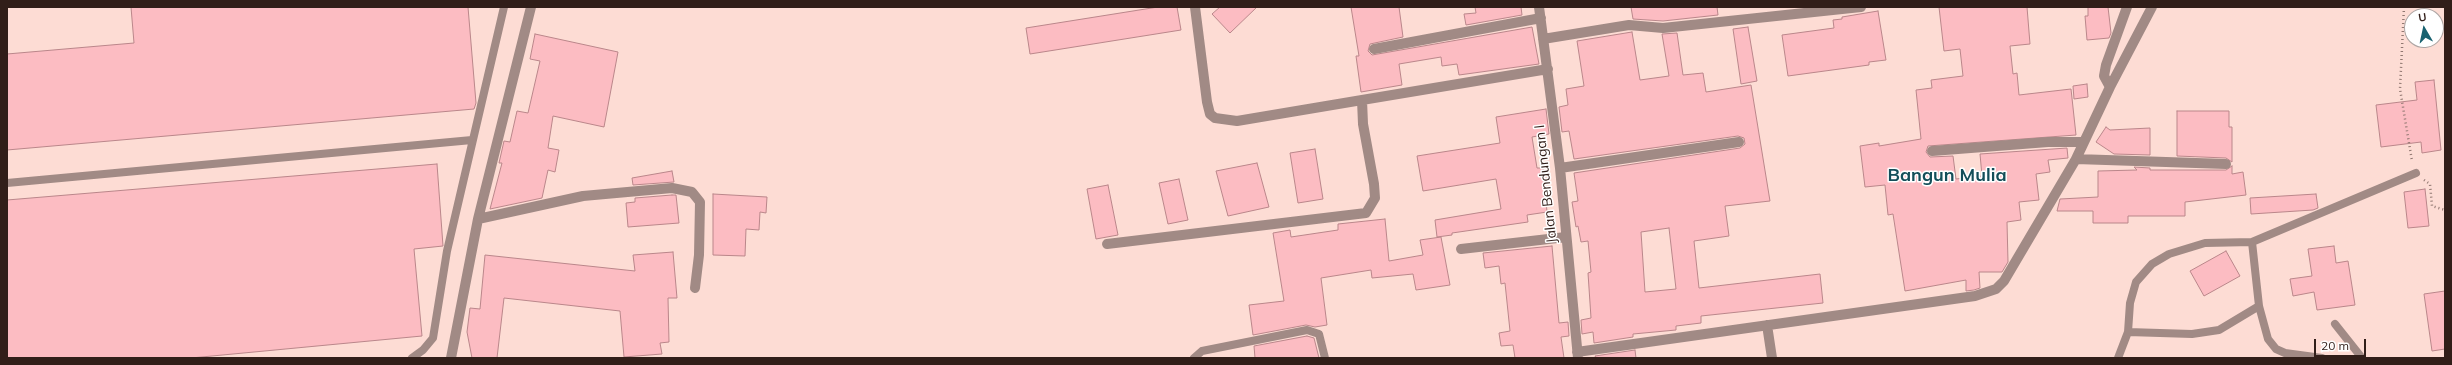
<!DOCTYPE html>
<style>
body{margin:0}
#map{position:relative;width:2452px;height:365px;overflow:hidden;background:#fddcd4;font-family:Mulish,sans-serif}
canvas{display:block}
.frame{position:absolute;inset:0;border:8px solid #311e19;pointer-events:none}
.north{position:absolute;left:2404px;top:8px;width:40px;height:40px;box-sizing:border-box;background:#fff;border:1px solid #ada5a3;border-radius:50%;rotate:351deg;font-size:11px;font-weight:700;line-height:16px;text-align:center;color:#311e19}
.north::after{content:'';display:block;margin:auto;width:14px;height:18px;background:#196270;clip-path:polygon(50% 0,100% 100%,50% 72%,0 100%)}
.scale{position:absolute;left:2314px;top:339px;width:52px;height:18px;box-sizing:border-box;border:2px solid #311e19;border-top:0;padding-left:5px;font-size:12px;line-height:14px;white-space:nowrap;color:#311e19;-webkit-text-stroke:3px #fff;paint-order:stroke}
</style>
<div id="map">
<canvas width="2452" height="365"></canvas>
<div class="frame"></div>
<div class="north">U</div>
<div class="scale">20 m</div>
</div>
<script>
const ctx = document.querySelector('canvas').getContext('2d');
ctx.lineJoin = 'round';
function paint(path, color) { ctx.fillStyle = color; ctx.fill(path, 'evenodd'); }
const shape = rows => new Path2D(rows.map(r => 'M' + r).join(''));
function strokePath(path, color, width, dash) { ctx.strokeStyle = color; ctx.lineWidth = width; ctx.lineCap = dash ? 'butt' : 'round'; ctx.setLineDash(dash || []); ctx.stroke(path); }
function write(font, color, halo, rows, align = 'center') {
  ctx.font = font + ' Mulish,sans-serif'; ctx.lineWidth = 3; ctx.setLineDash([]); ctx.textBaseline = 'middle'; ctx.strokeStyle = halo; ctx.fillStyle = color; for (const [text, x, y, turn = 0] of rows) {
    ctx.save(); ctx.translate(x, y); ctx.rotate((+turn || 0) * Math.PI / 180); ctx.textAlign = isNaN(turn) ? turn : align; if (halo) ctx.strokeText(text, 0, 0); ctx.fillText(text, 0, 0); ctx.restore();
  }
}
const building = shape([
 [131,7,468,7,476,103,474,109,7,150,7,54,134,43,131,7],
 [1158,7,1177,7,1181,30,1030,54,1026,28,1158,7],
 [1220,7,1257,7,1230,33,1212,14,1220,7],
 [1351,7,1399,7,1403,37,1370,44,1368,51,1372,55,1532,27,1539,64,1459,75,1457,64,1442,66,1441,57,1399,64,1402,85,1361,92,1356,56,1359,56,1351,7],
 [1475,7,1521,7,1522,15,1466,25,1464,14,1476,13,1475,7],
 [1631,7,1717,7,1718,15,1663,21,1633,19,1631,7],
 [1939,7,2027,7,2030,44,2010,46,2013,74,2017,73,2019,95,2071,89,2076,135,1928,146,1926,152,1930,157,1953,156,1956,179,1982,176,1980,154,2067,148,2068,158,2048,160,2050,172,2036,174,2039,200,2019,202,2021,220,2007,222,2008,262,2002,272,1979,272,1980,288,1974,290,1966,291,1966,280,1905,291,1893,214,1888,215,1885,185,1865,187,1860,146,1879,143,1879,146,1921,139,1916,90,1932,88,1931,80,1963,76,1960,49,1944,51,1939,7],
 [2088,7,2108,7,2111,33,2109,38,2087,40,2085,16,2088,16,2088,7],
 [1878,11,1886,60,1869,62,1869,65,1788,76,1782,35,1834,28,1833,20,1842,19,1842,17,1878,11],
 [1748,27,1757,81,1741,84,1733,29,1748,27],
 [1632,32,1640,80,1669,76,1662,34,1677,33,1683,75,1703,73,1706,92,1751,85,1770,201,1725,206,1729,236,1694,241,1699,288,1820,274,1823,303,1701,316,1701,323,1676,326,1676,330,1633,334,1633,337,1594,343,1593,332,1582,334,1581,320,1591,318,1588,273,1591,272,1588,241,1581,242,1578,226,1576,227,1572,202,1578,201,1574,173,1740,148,1745,144,1744,138,1738,136,1574,159,1569,131,1562,132,1559,107,1568,105,1566,89,1584,86,1577,41,1632,32],
 [1669,228,1676,289,1645,292,1641,232,1669,228],
 [535,34,618,52,604,127,553,116,548,148,559,150,555,172,548,170,542,198,490,209,502,163,499,163,504,141,510,142,517,111,528,113,540,61,530,59,535,34],
 [2434,80,2441,150,2422,153,2421,142,2381,147,2376,105,2417,100,2415,82,2434,80],
 [2087,84,2088,97,2074,99,2073,86,2087,84],
 [1546,109,1549,134,1532,137,1537,168,1543,168,1547,212,1527,215,1528,222,1452,233,1452,235,1437,237,1435,220,1501,209,1496,179,1423,191,1417,156,1500,143,1496,117,1546,109],
 [2177,111,2229,111,2229,127,2232,127,2232,162,2226,158,2177,156,2177,111],
 [2106,127,2110,130,2150,128,2150,155,2114,154,2096,142,2106,127],
 [1315,149,1323,199,1298,203,1290,153,1315,149],
 [1257,163,1269,207,1228,216,1216,171,1257,163],
 [437,164,443,246,414,249,422,336,191,358,7,358,7,200,437,164],
 [2232,166,2232,174,2243,172,2246,195,2185,202,2185,216,2128,216,2128,223,2093,223,2093,211,2057,211,2060,199,2098,197,2098,171,2137,170,2134,167,2150,168,2150,170,2226,170,2232,166],
 [672,171,674,182,633,185,632,178,672,171],
 [1179,179,1188,220,1168,224,1159,183,1179,179],
 [1108,185,1118,235,1096,239,1087,189,1108,185],
 [2425,189,2429,226,2408,228,2404,192,2425,189],
 [713,194,767,197,766,213,760,212,759,230,746,229,745,256,713,255,713,194],
 [2316,194,2318,208,2313,210,2251,214,2250,198,2316,194],
 [672,195,676,195,679,223,628,227,626,203,635,202,635,198,672,195],
 [1385,219,1389,261,1423,255,1420,240,1441,237,1450,285,1416,290,1413,274,1372,278,1371,270,1321,278,1327,325,1315,327,1306,325,1253,335,1249,305,1284,301,1273,233,1290,230,1291,237,1338,230,1338,224,1385,219],
 [1552,246,1559,323,1568,322,1569,336,1561,337,1564,358,1515,358,1513,345,1501,346,1499,333,1510,331,1505,283,1501,284,1499,266,1485,268,1483,253,1552,246],
 [2334,246,2336,263,2348,261,2355,305,2317,310,2314,292,2293,296,2290,279,2312,276,2308,249,2334,246],
 [2226,251,2240,276,2204,296,2190,271,2226,251],
 [673,252,677,298,668,298,669,342,660,343,662,354,624,357,620,311,504,298,497,358,472,358,467,332,470,308,480,309,485,255,635,271,633,255,673,252],
 [2445,291,2445,349,2432,351,2424,294,2445,291],
 [1307,336,1314,338,1319,358,1255,358,1254,346,1307,336],
 [1635,350,1636,358,1596,358,1595,356,1635,350]
]);
const path = shape([
 [2404,7,2400,89,2412,161],
 [2424,180,2430,184,2432,206,2445,210]
]);
const lane = shape([
 [7,183,472,140],
 [2252,242,2259,306,2268,339,2276,349,2285,353,2322,358],
 [2335,324,2362,358],
 [2128,332,2130,303,2136,282,2152,264,2169,254,2205,243,2252,242,2416,173],
 [412,358,423,350,433,338,447,251,504,7],
 [1194,358,1202,351,1307,330,1319,334,1325,358],
 [2118,358,2128,332,2192,334,2219,330,2259,306]
]);
const street = shape([
 [1195,7,1207,102,1210,114,1215,118,1237,121,1362,100],
 [1539,7,1560,168,1578,358],
 [1543,39,1629,25,1663,28,1861,7],
 [1374,49,1541,18],
 [2110,87,2104,76,2106,65,2127,7],
 [1932,151,2048,142,2084,142],
 [2076,159,2226,164],
 [1560,168,1739,142],
 [478,219,583,196,672,188,692,192,700,202,699,255,695,288],
 [1107,244,1366,213,1375,198,1374,184,1363,124,1362,100,1548,69],
 [1461,249,1566,237],
 [1767,325,1772,358],
 [1577,352,1975,296,1996,289,2004,281,2076,159,2110,87,2152,7],
 [451,358,478,219,531,7]
]);
const streetNames = [
 ["Jalan Bendungan I",1546,184,-96]
];
const districtNames = [
 ["Bangun Mulia",1947,176]
];
paint(building, '#fcbcc2');
strokePath(building, '#ba868a', 1);
strokePath(path, '#917871', 2.5, [1, 3]);
strokePath(lane, '#a18a85', 8);
strokePath(street, '#a18a85', 10);
write('14px', '#311e19', '#fff', streetNames);
write('bold 18px', '#144e59', '#fff', districtNames);
</script>
